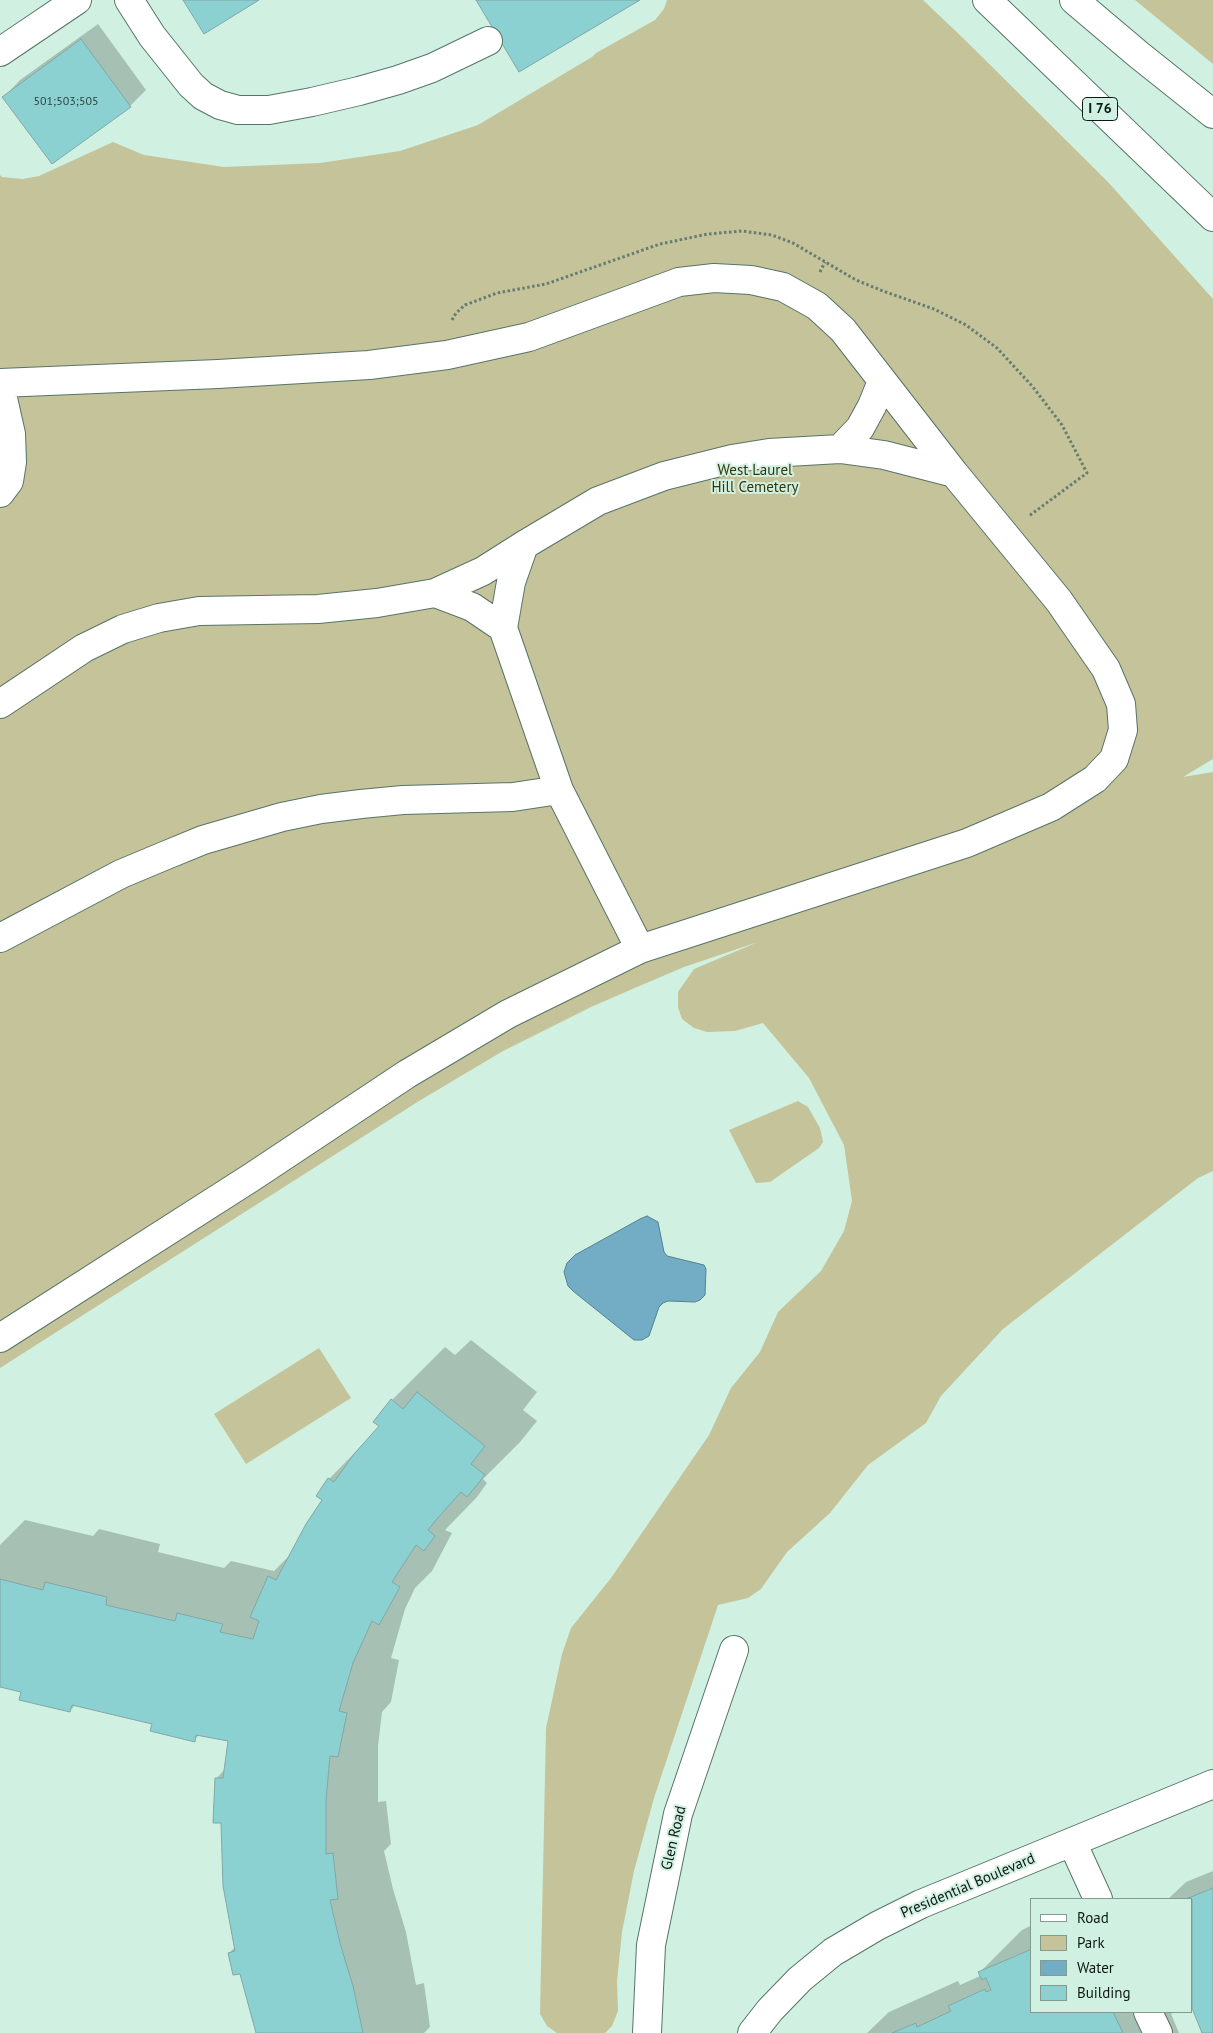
<!DOCTYPE html>
<style>
body{margin:0}
#map{position:relative;width:1213px;height:2033px;overflow:hidden;background:#d0f1e1;font-family:"PT Sans",sans-serif}
canvas{display:block}
.legend{position:absolute;left:1030px;top:1898px;width:162px;height:115px;box-sizing:border-box;background:#d0f1e1;border:1px solid #829a8f;margin:0;padding:6px 9px;list-style:none;font-size:15px;color:#0d1813}
.legend li{display:flex;align-items:center;gap:10px;height:25px}
.legend b{width:25px;border:1px solid #829a8f}
</style>
<div id="map">
<canvas width="1213" height="2033"></canvas>
<ul class="legend">
<li><b style="height:6px;background:#fff"></b>Road</li>
<li><b style="height:14px;background:#c5c399"></b>Park</li>
<li><b style="height:14px;background:#73adc5"></b>Water</li>
<li><b style="height:14px;background:#8cd1d1"></b>Building</li>
</ul>
</div>
<script>
const ctx = document.querySelector('canvas').getContext('2d');
ctx.lineJoin = 'round';
function paint(path, color) { ctx.fillStyle = color; ctx.fill(path, 'evenodd'); }
const shape = rows => new Path2D(rows.map(r => 'M' + r).join(''));
function strokePath(path, color, width, dash) { ctx.strokeStyle = color; ctx.lineWidth = width; ctx.lineCap = dash ? 'butt' : 'round'; ctx.setLineDash(dash || []); ctx.stroke(path); }
function write(font, color, halo, rows, align = 'center') {
  ctx.font = font + ' "PT Sans",sans-serif'; ctx.lineWidth = 4; ctx.setLineDash([]); ctx.textBaseline = 'middle'; ctx.strokeStyle = halo; ctx.fillStyle = color; for (const [text, x, y, turn = 0] of rows) {
    ctx.save(); ctx.translate(x, y); ctx.rotate((+turn || 0) * Math.PI / 180); ctx.textAlign = isNaN(turn) ? turn : align; if (halo) ctx.strokeText(text, 0, 0); ctx.fillText(text, 0, 0); ctx.restore();
  }
}
const green = shape([
 [667,0,923,0,965,40,1108,182,1213,299,1213,759,1183,777,1213,772,1213,1171,1198,1178,1003,1329,941,1396,926,1423,868,1465,830,1513,787,1552,761,1589,748,1598,718,1605,654,1798,634,1871,622,1932,617,1981,618,2011,612,2026,605,2033,557,2033,547,2026,540,2014,546,1728,562,1654,571,1628,611,1578,709,1435,731,1388,760,1352,778,1312,821,1271,844,1231,852,1201,844,1145,809,1078,763,1023,735,1031,707,1032,694,1028,682,1019,678,1007,678,992,694,969,758,942,684,967,637,987,591,1007,503,1051,419,1101,0,1368,0,175,2,177,23,179,39,176,113,142,144,155,224,167,320,163,400,151,478,125,592,57,596,53,655,20,664,9],
 [1135,0,1213,0,1213,64],
 [798,1101,808,1107,820,1128,823,1142,819,1148,770,1182,756,1183,729,1130],
 [319,1348,351,1398,246,1464,214,1414]
]);
const water = shape([
 [647,1216,658,1222,664,1252,667,1256,704,1265,706,1269,705,1295,700,1300,695,1302,668,1301,663,1303,659,1307,649,1336,642,1340,634,1340,573,1291,568,1286,564,1272,567,1263,575,1255,640,1219,647,1216]
]);
const shadow = shape([
 [98,24,146,90,130,106,4,97,20,80],
 [471,1340,537,1392,523,1410,537,1421,520,1442,483,1479,487,1483,477,1497,445,1530,452,1533,432,1571,415,1588,405,1609,391,1658,399,1660,391,1702,382,1712,378,1746,378,1802,386,1801,391,1844,384,1851,393,1889,406,1932,416,1985,424,1983,430,2027,424,2033,257,2033,241,1972,229,1953,235,1947,216,1779,225,1769,230,1740,200,1734,194,1740,154,1723,76,1704,70,1711,22,1691,0,1686,0,1545,25,1520,93,1536,99,1529,160,1544,158,1552,224,1568,231,1561,274,1571,292,1553,324,1500,329,1479,381,1426,392,1400,445,1347,455,1355],
 [1213,1871,1213,2033,1203,2033,1192,2005,1192,1899,1168,1899,1186,1882],
 [1032,1925,1032,2012,1174,2012,1171,2014,1179,2033,867,2033,889,2012,958,1981,960,1985,980,1976,980,1972,1022,1930]
]);
const building = shape([
 [183,0,259,0,204,34,183,0],
 [476,0,640,0,519,72,476,0],
 [81,39,131,107,52,164,2,97,81,39],
 [417,1392,485,1446,471,1464,485,1475,467,1497,461,1492,436,1520,428,1530,435,1536,424,1551,416,1545,392,1582,400,1587,379,1625,372,1621,353,1663,339,1711,347,1713,338,1757,330,1756,326,1800,326,1854,333,1853,338,1899,330,1900,340,1943,353,1986,363,2033,256,2033,240,1974,233,1975,228,1953,235,1951,223,1886,221,1823,213,1823,215,1778,223,1778,228,1741,196,1735,195,1742,150,1731,152,1724,72,1705,70,1712,19,1700,21,1692,0,1687,0,1579,43,1590,45,1582,107,1597,106,1605,175,1621,177,1613,223,1624,220,1632,253,1639,259,1621,250,1617,268,1576,276,1580,306,1524,322,1500,316,1496,328,1478,334,1482,354,1454,379,1426,373,1422,391,1399,403,1409,417,1392],
 [1213,1888,1213,2033,1202,2033,1192,2008,1192,1899,1186,1899,1213,1888],
 [1032,1949,1032,2012,1113,2012,1123,2033,892,2033,916,2023,917,2027,951,2011,948,2006,985,1989,986,1992,991,1990,986,1978,982,1980,978,1972,1032,1949]
]);
const path = shape([
 [820,272,825,262],
 [452,320,456,313,465,305,497,293,546,284,660,244,708,234,742,231,772,235,793,243,856,280,883,291,934,309,966,325,997,348,1033,387,1062,425,1087,473,1029,516]
]);
const minor = shape([
 [129,0,152,36,191,85,203,96,220,105,238,110,269,110,312,102,359,91,398,80,432,68,488,41],
 [0,52,77,0],
 [0,383,218,374,369,365,447,355,529,337,679,282,714,278,751,280,783,287,817,306,843,330,954,473,1059,601,1106,669,1121,704,1123,730,1114,759,1095,779,1051,807,967,843,640,949,508,1014,407,1074,252,1177,0,1338],
 [0,385,11,434,12,462,9,481,0,493],
 [840,449,860,428,872,406,882,381],
 [435,593,483,571,524,545],
 [503,628,511,582,524,545,598,501,664,476,732,459,769,453,840,449,884,455,954,473],
 [0,704,84,648,123,629,159,618,199,611,318,609,377,603,435,593,472,607,503,628,559,790,640,949],
 [0,938,121,874,164,856,203,840,282,817,321,809,361,804,403,800,513,797,559,790],
 [1072,1842,1098,1899],
 [1148,2012,1158,2033],
 [647,2033,651,1945,678,1814,734,1650],
 [752,2033,770,2010,800,1979,833,1952,877,1926,921,1904,1213,1784]
]);
const highway = shape([
 [987,0,1213,217],
 [1074,0,1139,55,1213,114]
]);
const numberNames = [
 ["501;503;505",66,102]
];
const shields = [
 [1100,109,35]
];
const shieldNames = [
 ["I 76",1100,109]
];
const parkNames = [
 ["West Laurel",755,471],
 ["Hill Cemetery",755,488]
];
const streetNames = [
 ["Glen Road",674,1838,-77],
 ["Presidential Boulevard",968,1886,-23]
];
paint(green, '#c5c399');
paint(water, '#73adc5');
strokePath(water, '#548090', 1);
paint(shadow, '#0003');
paint(building, '#8cd1d1');
strokePath(building, '#82a6a6', 1);
strokePath(minor, '#577467', 30);
strokePath(highway, '#577467', 30);
strokePath(path, '#667c72', 3, [2.5, 2.5]);
strokePath(minor, '#fff', 28);
strokePath(highway, '#fff', 28);
write('12px', '#2d4642', null, numberNames);
for (const [x, y, w] of shields) { const box = new Path2D(); box.roundRect(x - w / 2, y - 11.5, w, 23, 4); ctx.fillStyle = '#d0f1e1'; ctx.fill(box); strokePath(box, '#0d1813', 1); }
write('bold 14px', '#0d1813', null, shieldNames);
write('15px', '#373409', '#d0f1e1', parkNames);
write('15px', '#0d1813', '#d0f1e1', streetNames);
</script>
